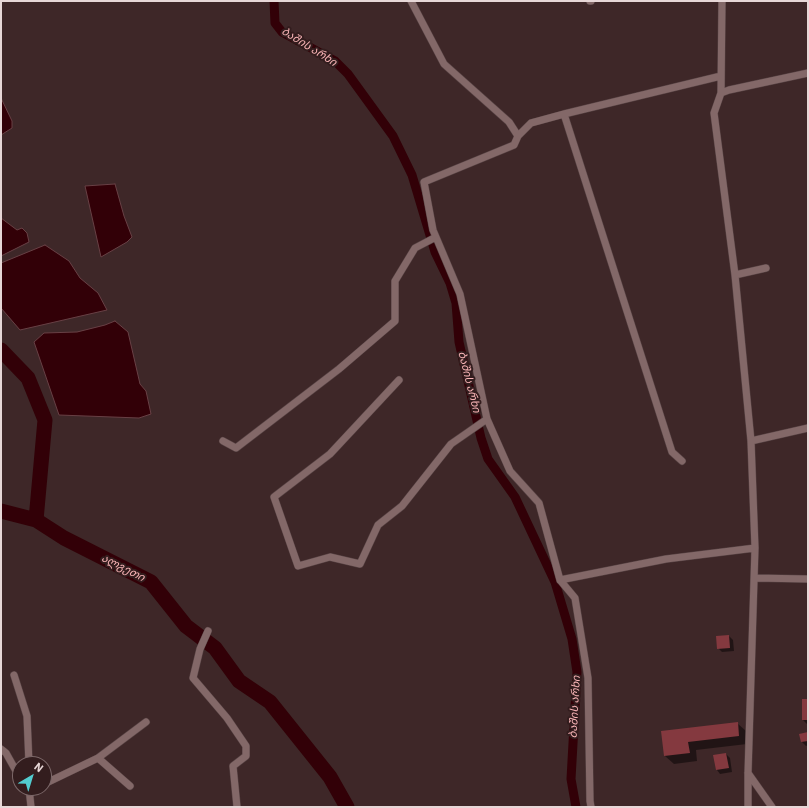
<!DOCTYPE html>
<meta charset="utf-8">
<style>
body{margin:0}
#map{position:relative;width:809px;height:808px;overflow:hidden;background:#3e2728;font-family:"IBM Plex Sans",sans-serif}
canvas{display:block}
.frame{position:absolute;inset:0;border:2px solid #e7d7d7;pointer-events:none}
.north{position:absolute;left:12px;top:756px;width:40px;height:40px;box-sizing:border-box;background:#331d1e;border:1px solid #7b6768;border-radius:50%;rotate:38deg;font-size:11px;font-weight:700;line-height:16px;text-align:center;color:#e7d7d7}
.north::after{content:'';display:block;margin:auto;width:14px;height:18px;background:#52cdd0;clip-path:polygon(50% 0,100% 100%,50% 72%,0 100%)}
</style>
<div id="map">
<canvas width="809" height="808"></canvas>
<div class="frame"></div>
<div class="north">N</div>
</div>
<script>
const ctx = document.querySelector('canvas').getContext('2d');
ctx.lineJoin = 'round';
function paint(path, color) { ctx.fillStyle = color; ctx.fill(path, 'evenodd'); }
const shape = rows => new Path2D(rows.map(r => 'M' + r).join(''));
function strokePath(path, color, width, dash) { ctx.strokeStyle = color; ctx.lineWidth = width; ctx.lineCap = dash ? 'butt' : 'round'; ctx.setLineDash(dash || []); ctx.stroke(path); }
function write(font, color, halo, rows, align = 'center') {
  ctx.font = font + ' "IBM Plex Sans","Noto Sans Georgian",sans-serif'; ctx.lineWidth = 4; ctx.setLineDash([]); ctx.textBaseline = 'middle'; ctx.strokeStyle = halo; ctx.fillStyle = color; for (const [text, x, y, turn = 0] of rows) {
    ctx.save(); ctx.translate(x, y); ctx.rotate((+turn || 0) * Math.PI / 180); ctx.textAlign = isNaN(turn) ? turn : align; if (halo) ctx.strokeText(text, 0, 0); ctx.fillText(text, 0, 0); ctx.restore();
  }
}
const water = shape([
 [1,98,12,121,12,128,1,135,1,98],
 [115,184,124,216,132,237,127,242,101,257,85,186,115,184],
 [1,218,17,230,22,228,27,233,29,242,1,256,1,218],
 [45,245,69,261,80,278,98,293,107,310,20,330,1,308,1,263,45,245],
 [115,321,128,332,140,384,146,391,151,414,139,418,59,415,34,342,44,333,77,332,105,325,115,321]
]);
const shadow = shape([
 [729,636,733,640,734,651,722,652,718,648],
 [808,700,808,725,803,720],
 [737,723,746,731,747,744,696,750,697,761,674,764,665,756,662,732],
 [808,733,808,745,806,746,802,742],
 [726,754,730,758,732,772,720,774,717,770,714,756]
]);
const canal = shape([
 [274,1,275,23,282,32,335,61,348,74,393,136,412,175,435,252,450,283,456,303,459,342,481,438,488,459,515,497,555,582,572,639,577,672,571,779,576,807]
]);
const river = shape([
 [1,350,28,378,45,420,36,520,64,538,151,582,186,626,215,648,239,681,270,702,330,777,347,807],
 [1,511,36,520]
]);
const building = shape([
 [729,635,730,648,717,649,716,636],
 [802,699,808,699,808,720,802,720],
 [738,722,739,736,688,742,690,753,664,756,661,731],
 [808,732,808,741,801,742,799,734],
 [726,753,729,768,716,770,713,755]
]);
const minor = shape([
 [411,1,444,64,509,122,518,136],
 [590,1,591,1],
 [722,1,721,93,729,90,808,73],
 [721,93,714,113,735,275,751,441,755,548,748,773,748,807],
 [564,114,672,452,682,461],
 [735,275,766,268],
 [399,380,330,454,274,497,298,566,330,557,360,564,378,525,402,506,451,444,487,419],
 [223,441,236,448,339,369,395,321,395,281,415,248,436,237],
 [751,441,808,428],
 [755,578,808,579],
 [560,580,666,559,755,548],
 [208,631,200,649,193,678,227,718,246,746,246,756,233,766,237,807],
 [14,675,27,716,29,764],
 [1,749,6,753,20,778],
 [98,758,130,786],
 [748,773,772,807],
 [44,784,98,758,146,722],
 [29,788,31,807],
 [591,807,590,801,588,678,575,598,560,580,539,503,510,471,487,419,460,294,433,230,424,182,514,145,518,136,531,123,564,114,721,76]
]);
const waterNames = [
 ["ბაშის არხი",309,47,32],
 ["ბაშის არხი",469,382,76],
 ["ალგეთი",123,568,27],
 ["ბაშის არხი",575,707,-87]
];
paint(water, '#320007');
strokePath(water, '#684045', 1);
paint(shadow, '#0007');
strokePath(canal, '#320007', 9);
strokePath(river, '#320007', 15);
paint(building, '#84393f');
strokePath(minor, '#574344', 8);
strokePath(minor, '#836868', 7);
write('italic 11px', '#f9b4b6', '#331d1e', waterNames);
</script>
